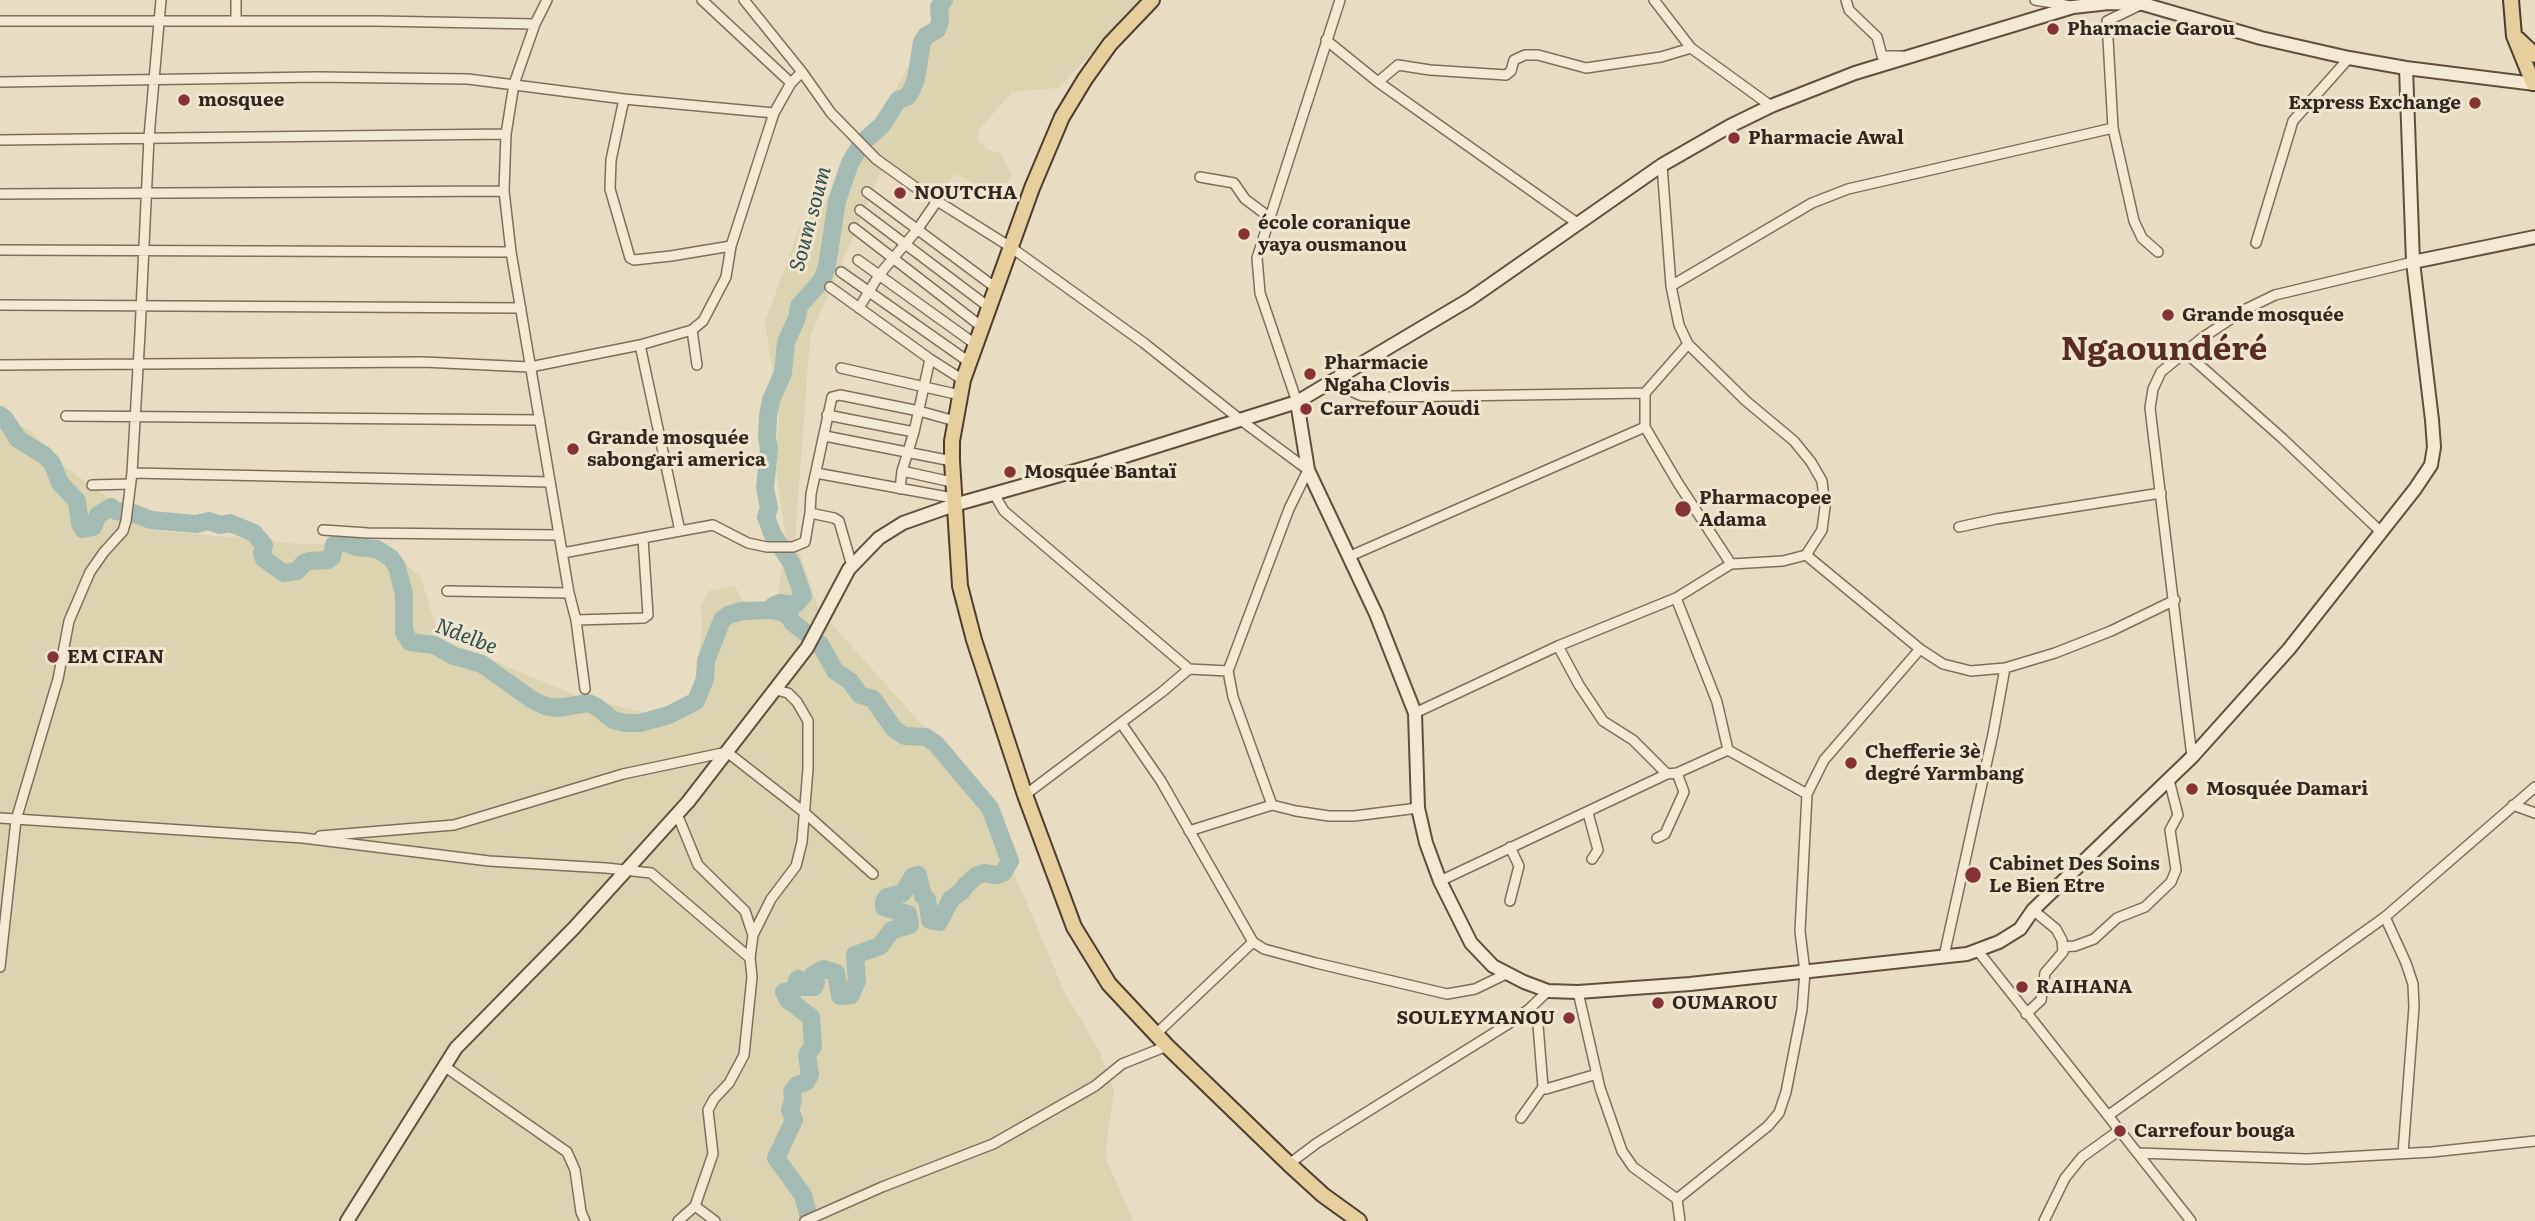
<!DOCTYPE html>
<meta charset="utf-8">
<style>
body{margin:0}
canvas{display:block;background:#e8dcc2}
</style>
<canvas width="2535" height="1221"></canvas>
<script>
const ctx = document.querySelector('canvas').getContext('2d');
ctx.lineJoin = 'round';
function paint(path, color) { ctx.fillStyle = color; ctx.fill(path, 'evenodd'); }
const shape = rows => new Path2D(rows.map(r => 'M' + r).join(''));
function strokePath(path, color, width, dash) { ctx.strokeStyle = color; ctx.lineWidth = width; ctx.lineCap = dash ? 'butt' : 'round'; ctx.setLineDash(dash || []); ctx.stroke(path); }
function write(font, color, halo, rows, align = 'center') {
  ctx.font = font + ' Literata,serif'; ctx.lineWidth = 6; ctx.setLineDash([]); ctx.textBaseline = 'middle'; ctx.strokeStyle = halo; ctx.fillStyle = color; for (const [text, x, y, turn = 0] of rows) {
    ctx.save(); ctx.translate(x, y); ctx.rotate((+turn || 0) * Math.PI / 180); ctx.textAlign = isNaN(turn) ? turn : align; if (halo) ctx.strokeText(text, 0, 0); ctx.fillText(text, 0, 0); ctx.restore();
  }
}
const farmland = shape([
 [946,0,1143,0,1058,88,1012,92,979,130,977,140,988,150,1001,153,1011,176,1004,190,986,189,954,174,936,203,882,169,810,337,795,540,819,610,977,786,1064,991,1099,1050,1114,1090,1105,1156,1133,1221,0,1221,0,416,31,431,58,462,153,530,299,544,380,543,421,577,439,638,577,696,670,719,691,709,702,629,701,605,709,591,734,585,750,612,765,609,778,594,786,541,776,469,779,416,765,322,800,227,848,174]
]);
const river = shape([
 [0,415,5,419,18,439,44,455,52,463,60,483,77,501,80,524,83,529,93,527,98,515,111,507,116,511,133,513,151,520,196,524,209,521,220,525,230,523,254,533,264,545,262,554,264,559,284,573,297,571,304,563,309,561,328,560,332,557,334,545,342,542,357,547,377,549,391,558,397,567,404,594,404,632,410,642,434,645,454,656,482,664,531,699,545,706,558,708,588,703,597,707,613,720,625,723,640,723,669,715,696,701,705,679,706,661,722,620,728,615,742,611,772,610],
 [810,1221,803,1195,776,1158,794,1120,790,1110,793,1100,792,1092,797,1085,806,1082,810,1075,807,1055,813,1046,811,1017,788,1000,784,992,793,992,798,979,805,987,814,987,816,983,813,975,824,969,836,973,840,996,851,995,857,981,855,955,880,946,892,930,910,925,908,914,884,907,884,902,887,897,903,893,913,876,918,875,923,896,927,899,930,920,939,922,951,899,962,891,965,886,976,876,984,873,996,875,1003,873,1010,861,990,808,936,744,926,737,905,736,894,729,873,699,860,695,850,681,835,671,820,644,793,623,787,614,772,610,773,606,780,603,795,605,803,596,791,562,773,535,766,517,769,508,765,488,769,448,767,438,768,416,771,400,783,373,786,342,797,318,799,306,822,280,827,266,837,201,850,163,862,143,882,125,898,100,907,97,911,91,916,79,922,42,927,35,937,30,940,21,939,7,944,0]
]);
const street = shape([
 [547,0,535,24,514,84,506,134,504,191,511,252,569,593,576,620,585,689],
 [702,0,791,83],
 [744,0,802,72,831,113,876,159,915,187,1012,248,1144,343,1242,421,1308,470,1289,509,1228,671,1233,697,1272,805,1296,811,1329,816,1354,816,1418,808],
 [1654,0,1691,48,1771,106],
 [1846,0,1849,10,1877,37,1882,56,1902,56],
 [2035,0,2071,6],
 [2138,6,2107,21,2113,128,2134,221,2142,238,2158,252],
 [0,21,377,21,535,24],
 [236,21,236,0],
 [1326,40,1378,82,1577,223],
 [0,82,317,77,468,79,624,99,774,113],
 [1378,82,1398,65,1430,70,1506,75,1511,71,1514,60,1525,55,1538,55,1586,68,1661,57,1691,48],
 [624,99,611,160,610,189,630,258,634,260,671,256,731,246],
 [0,140,506,134],
 [1200,177,1234,183,1245,199,1269,217],
 [867,192,996,288],
 [0,194,504,191],
 [860,210,990,308],
 [854,228,982,327],
 [2256,243,2293,121,2349,58],
 [0,250,511,252],
 [858,260,975,344],
 [841,272,969,362],
 [1671,286,1812,203,1848,189,2113,128],
 [830,287,930,359,963,380],
 [0,305,521,308],
 [859,308,879,275,917,230,937,201],
 [2185,352,2282,438,2381,532],
 [0,365,423,362,530,367,640,345,692,330],
 [697,365,692,330,703,321,726,277,731,246,774,113,791,83,802,72],
 [841,368,960,395],
 [1341,377,1346,386,1353,392,1362,396,1388,397,1645,393,1688,344,1679,325,1671,286,1662,165],
 [1645,393,1645,427,1678,483,1731,564,1783,561,1806,555,1822,530,1825,507,1822,481,1811,462,1794,441,1746,401,1688,344],
 [1297,402,1260,293,1257,258,1340,0],
 [827,415,914,432],
 [66,416,540,420],
 [825,436,952,461],
 [902,471,952,482],
 [132,473,550,482],
 [816,473,953,498],
 [92,485,130,484],
 [900,489,902,471,914,432,930,359],
 [994,494,1004,511,1189,669,1228,671],
 [1959,527,1996,519,2161,493],
 [323,530,368,533,559,535],
 [680,531,713,525,748,543,767,547,793,547,805,542,810,513],
 [563,553,680,531,640,345],
 [1806,555,1920,649,1943,664,1971,671,2005,668,2055,653,2111,631,2175,600],
 [1348,557,1645,427],
 [852,566,839,521,834,518,810,513,811,494,832,397,840,395,919,411,955,421],
 [447,591,569,593],
 [1676,598,1717,702,1728,750,1807,794],
 [576,620,644,618,648,615,643,539],
 [1558,646,1579,685,1603,721,1633,740,1667,774],
 [1415,713,1558,646,1676,598,1731,564],
 [1121,723,1161,781,1253,942,1264,949,1316,963,1447,994,1475,989,1506,974],
 [2192,757,2150,408,2153,389,2161,372,2202,338,2246,309,2275,295,2413,262],
 [1025,795,1162,692,1189,669],
 [2513,805,2535,813],
 [1588,813,1598,850,1592,859],
 [677,814,698,865,745,911,753,935],
 [0,818,303,838,489,861,606,868,651,873,750,958],
 [1189,831,1272,805],
 [320,836,454,825,623,774,727,752,805,813,873,874],
 [1657,838,1665,834,1684,792,1677,773],
 [1440,881,1667,774,1677,773,1728,750],
 [1510,901,1519,866,1510,847],
 [2385,917,2406,963,2413,984,2414,1007,2403,1153],
 [2063,947,2075,946,2094,939,2117,918,2145,907,2171,882,2176,870,2170,830,2178,815,2169,780],
 [1978,951,2191,1221],
 [1944,956,1993,734,2005,668],
 [0,967,16,820,58,679,69,621,90,572,104,552,123,531,126,521,132,473,140,333,149,137,161,0],
 [1578,992,1600,1088,1622,1151,1633,1167,1677,1199,1680,1221],
 [2026,1014,2041,1000,2045,973,2063,952,2062,940,2056,929,2033,910],
 [1156,1034,1253,942],
 [444,1066,567,1152,575,1170,581,1212,585,1221],
 [1543,1087,1546,1089,1597,1074],
 [2109,1115,2385,917,2535,787],
 [1521,1118,1543,1087,1538,1025,1530,1008],
 [2139,1153,2307,1159,2432,1152,2535,1141],
 [1289,1164,1317,1143,1505,1026,1528,1010,1548,991],
 [1677,1199,1768,1126,1779,1113,1786,1092,1802,1010,1805,972,1800,931,1807,794,1824,760,1920,649],
 [678,1221,695,1206],
 [715,1221,695,1206,713,1154,708,1110,714,1099,729,1083,744,1055,752,977,750,958,753,935,771,899,796,866,802,842,808,769,808,721,797,702,788,693,776,690],
 [805,1221,882,1187,993,1144,1095,1086,1122,1064,1167,1046],
 [2044,1221,2065,1178,2082,1157,2121,1129]
]);
const secondary = shape([
 [2413,262,2535,237],
 [1297,402,1308,470,1376,614,1415,713,1418,808,1426,843,1440,881,1471,943,1493,966,1524,982,1548,991,1578,992,1690,984,1967,954,1999,942,2020,929,2033,910,2192,757,2289,649,2415,489,2431,465,2434,447,2432,420,2413,262,2406,68],
 [347,1221,456,1048,574,928,688,802,807,648,849,569,879,538,903,523,954,505,1103,463,1297,402,1470,299,1662,165,1730,126,1771,106,1855,73,2073,7,2109,3,2143,4,2261,38,2349,58,2406,68,2535,84]
]);
const primary = shape([
 [1152,0,1110,44,1085,79,1062,117,1032,188,963,380,952,441,952,461,960,586,974,640,1025,795,1074,927,1109,984,1167,1046,1289,1164,1323,1195,1359,1221],
 [2511,0,2514,36,2533,83],
 [2518,39,2535,55]
]);
const markers = [
 [2053,29,7,"#873235"],
 [184,100,7,"#873235"],
 [2475,103,7,"#873235"],
 [1734,138,7,"#873235"],
 [900,193,7,"#873235"],
 [1244,234,7,"#873235"],
 [2168,315,7,"#873235"],
 [1310,374,7,"#873235"],
 [1306,409,7,"#873235"],
 [573,449,7,"#873235"],
 [1010,472,7,"#873235"],
 [1683,509,9,"#873235"],
 [53,657,7,"#873235"],
 [1851,763,7,"#873235"],
 [2192,789,7,"#873235"],
 [1973,875,9,"#873235"],
 [2022,987,7,"#873235"],
 [1658,1003,7,"#873235"],
 [1569,1018,7,"#873235"],
 [2120,1131,7,"#873235"]
];
const poiNames = [
 ["Pharmacie Garou",2067,29],
 ["mosquee",198,100],
 ["Express Exchange",2461,103,"right"],
 ["Pharmacie Awal",1748,138],
 ["NOUTCHA",914,193],
 ["école coranique",1258,223],
 ["yaya ousmanou",1258,245],
 ["Grande mosquée",2182,315],
 ["Pharmacie",1324,363],
 ["Ngaha Clovis",1324,385],
 ["Carrefour Aoudi",1320,409],
 ["Grande mosquée",587,438],
 ["sabongari america",587,460],
 ["Mosquée Bantaï",1024,472],
 ["Pharmacopee",1699,498],
 ["Adama",1699,520],
 ["EM CIFAN",67,657],
 ["Chefferie 3è",1865,752],
 ["degré Yarmbang",1865,774],
 ["Mosquée Damari",2206,789],
 ["Cabinet Des Soins",1989,864],
 ["Le Bien Etre",1989,886],
 ["RAIHANA",2036,987],
 ["OUMAROU",1672,1003],
 ["SOULEYMANOU",1555,1018,"right"],
 ["Carrefour bouga",2134,1131]
];
const waterNames = [
 ["Soum soum",811,219,-75],
 ["Ndelbe",466,637,21]
];
const townNames = [
 ["Ngaoundéré",2164,350]
];
paint(farmland, '#dcd4b0');
strokePath(river, '#a4bbb4', 18);
strokePath(street, '#7f6e5b', 12);
strokePath(secondary, '#614f3e', 16);
strokePath(primary, '#4d3d2f', 18);
strokePath(street, '#f4ead4', 9);
strokePath(secondary, '#f4ead4', 12);
strokePath(primary, '#e7cf9d', 14);
for (const [x, y, r, color] of markers) { const dot = new Path2D(); dot.arc(x, y, r, 0, 2 * Math.PI); ctx.fillStyle = color; ctx.fill(dot); strokePath(dot, '#f0e6d0', 2.5); }
write('bold 19px', '#31271e', '#f0e6d0', poiNames, 'left');
write('italic 21px', '#2f4f4c', '#f0e6d0', waterNames);
write('bold 33px', '#582c22', '#f0e6d0', townNames);
</script>
